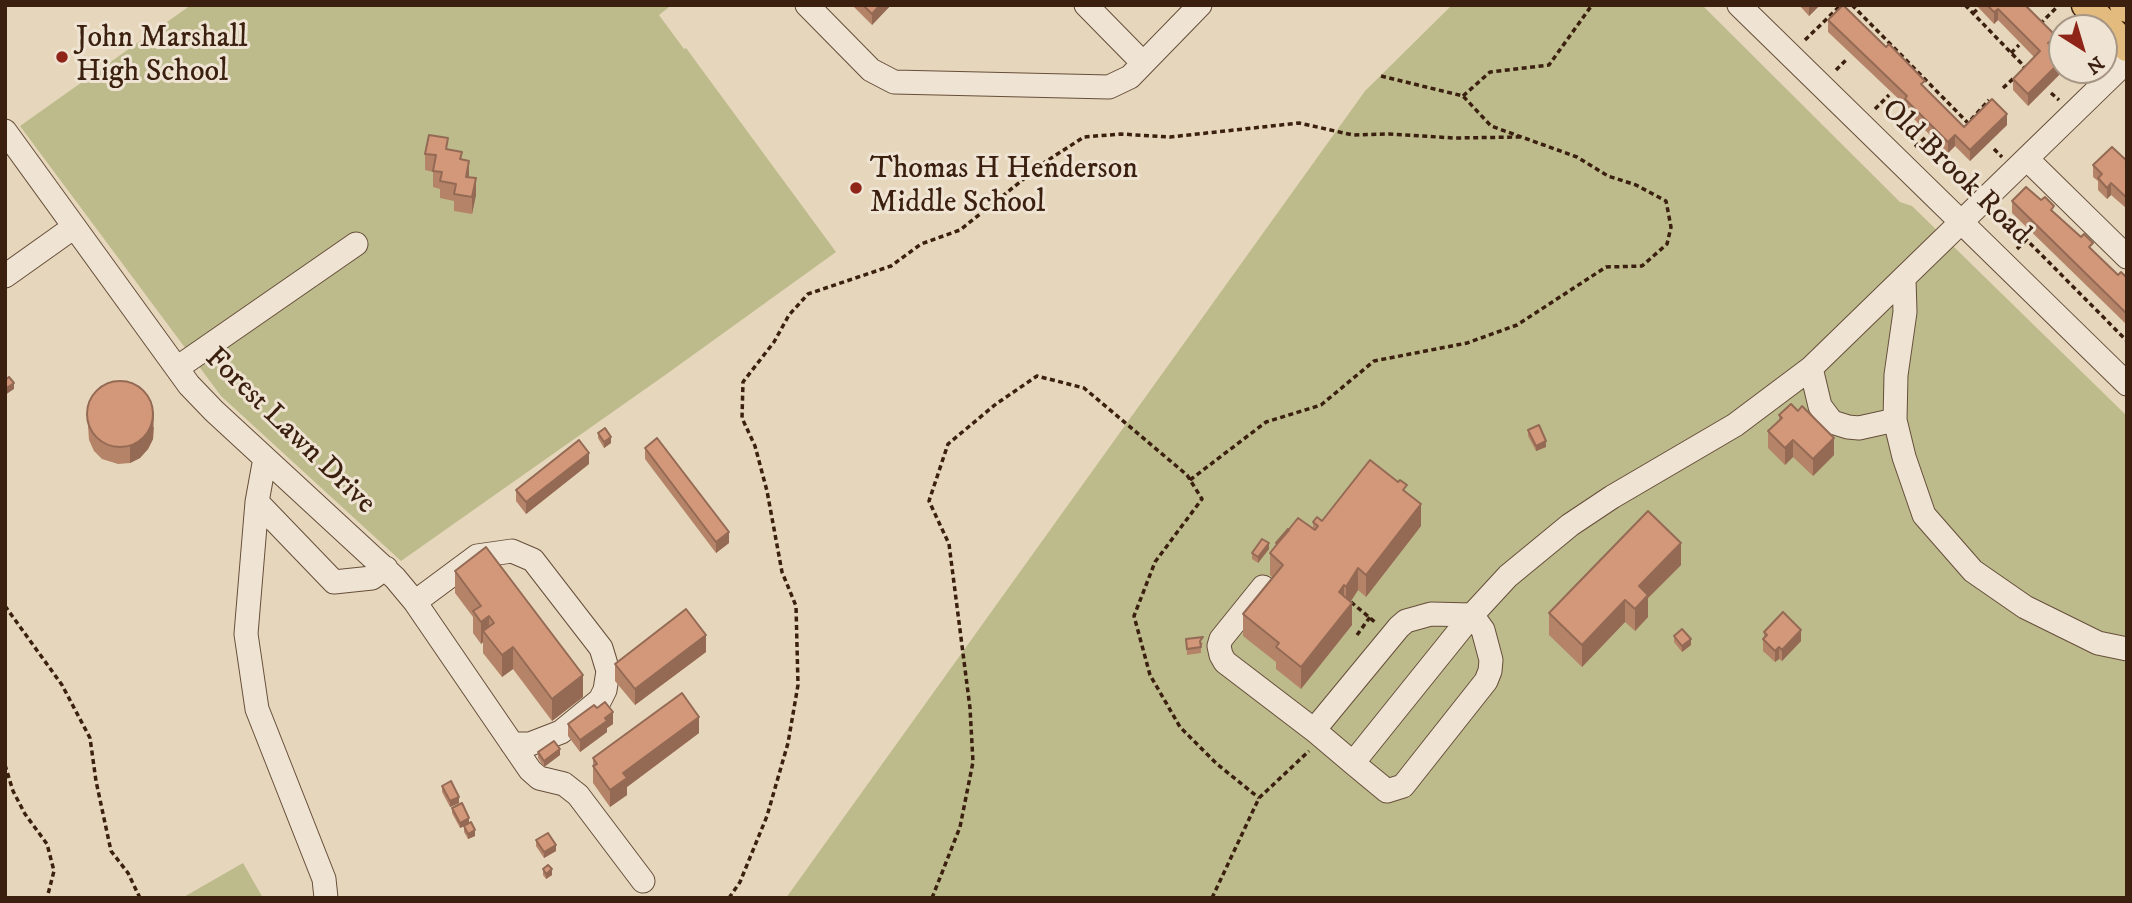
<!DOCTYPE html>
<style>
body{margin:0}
#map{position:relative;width:2132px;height:903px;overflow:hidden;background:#e6d6bb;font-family:"IM FELL DW Pica",serif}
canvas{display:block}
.frame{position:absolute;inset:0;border:7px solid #3b200f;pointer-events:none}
.north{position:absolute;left:2048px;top:14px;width:70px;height:70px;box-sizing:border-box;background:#efe4d3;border:2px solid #a79685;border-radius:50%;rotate:143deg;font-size:19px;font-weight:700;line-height:28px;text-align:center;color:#3b200f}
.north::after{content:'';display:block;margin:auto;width:24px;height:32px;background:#8f2418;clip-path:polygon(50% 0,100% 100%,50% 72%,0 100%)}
</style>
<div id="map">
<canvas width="2132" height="903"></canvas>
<div class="frame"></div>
<div class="north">N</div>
</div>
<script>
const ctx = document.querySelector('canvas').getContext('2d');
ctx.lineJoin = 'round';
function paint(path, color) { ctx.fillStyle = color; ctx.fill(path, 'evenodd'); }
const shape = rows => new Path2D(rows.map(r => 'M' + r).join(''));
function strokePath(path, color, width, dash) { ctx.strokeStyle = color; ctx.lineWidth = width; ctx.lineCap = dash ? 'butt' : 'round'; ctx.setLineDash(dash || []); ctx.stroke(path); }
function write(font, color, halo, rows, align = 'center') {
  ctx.font = font + ' "IM FELL DW Pica",serif'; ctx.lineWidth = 6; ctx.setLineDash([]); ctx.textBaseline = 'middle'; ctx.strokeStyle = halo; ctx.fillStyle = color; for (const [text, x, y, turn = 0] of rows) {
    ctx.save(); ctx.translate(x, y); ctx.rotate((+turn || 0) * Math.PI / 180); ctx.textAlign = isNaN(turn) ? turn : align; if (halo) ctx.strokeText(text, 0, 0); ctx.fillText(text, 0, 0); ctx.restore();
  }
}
const green = shape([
 [191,5,668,5,669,7,659,15,684,49,686,48,836,252,668,373,401,561,221,396,20,126],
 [1452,5,1702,5,1900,202,1912,206,2127,416,2127,898,786,898,1365,91],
 [243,863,263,898,182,898]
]);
const path = shape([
 [1852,5,1968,123,1989,100],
 [1965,5,2017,59,2025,67,2023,69],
 [1973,13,1978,9],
 [2040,24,2056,8],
 [1805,40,1841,5],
 [2011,53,2019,45],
 [1836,70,1848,58],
 [2003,88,2015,77],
 [2051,93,2059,100],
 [1463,96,1490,72,1549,65,1592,5],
 [1875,109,1889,95],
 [1915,147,1926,137],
 [1994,149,2002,157],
 [2000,213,2127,341],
 [2017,249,2026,240],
 [1190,480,1266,422,1321,405,1374,361,1467,343,1517,325,1606,267,1642,266,1667,244,1671,227,1666,201,1636,185,1608,176,1577,157,1491,126,1463,96,1381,76],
 [1351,602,1376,623],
 [5,606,62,685,90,738,96,781,111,851,128,873,140,898],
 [1357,635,1370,617],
 [5,765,13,791,25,814,47,844,54,871,47,898],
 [729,898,740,882,767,816,788,743,798,685,796,606,782,572,767,491,755,446,742,418,743,382,774,342,789,315,808,294,891,266,921,244,960,230,1045,162,1084,137,1121,134,1170,137,1299,123,1353,135,1389,134,1454,138,1520,137],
 [932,898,960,827,973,762,970,708,949,544,929,501,948,444,996,404,1037,376,1084,388,1187,475,1202,499,1155,562,1134,616,1150,675,1180,727,1217,764,1259,798],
 [1212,898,1259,798,1309,751]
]);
const minor = shape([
 [807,5,871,70,894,82,1109,87,1130,77,1200,5],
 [1086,5,1143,63],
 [1739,5,2127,384],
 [5,131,189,385,214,411,395,578,415,602,530,770,539,778,564,784,578,795,643,881],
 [2027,159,2127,257],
 [5,276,74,227],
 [1904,279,1905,312,1896,375,1895,420,1904,457,1924,515,1973,571,2025,607,2098,643,2127,649],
 [177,368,356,244],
 [1811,368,1820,406,1832,422,1848,427,1859,428,1895,420],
 [265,458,257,502,334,582,372,578,386,568],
 [257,502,246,634,257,709,324,879,326,898],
 [1263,587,1221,639,1219,646,1221,655,1225,662,1314,730,1353,763,1387,791,1403,786,1486,681,1490,671,1491,660,1483,630,1472,615,1353,763],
 [415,602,477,556,512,551,533,560,601,648,608,671,605,690,600,700,561,732,530,744,512,744],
 [1314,730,1399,627,1406,621,1431,614,1472,615,1508,576,1570,525,1612,497,1735,425,1811,368,2127,61]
]);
const major = shape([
 [2086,5,2127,47],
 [2124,5,2127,8]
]);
const wall = shape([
 [854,5,891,5,872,25,854,7],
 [1799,5,1820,5,1809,16],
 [1976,5,2025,5,2056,47,2054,49,2064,70,2028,106,2013,90,2013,79,2034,57,1998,20,1994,24],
 [1828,20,1925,88,1964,127,2007,125,1970,161,1955,146,1948,153,1905,110,1905,105,1828,32],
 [448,149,462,159,476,195,472,214,454,211,454,201,440,198,440,189,433,187,433,172,425,170,425,154],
 [2127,161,2127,216,2126,208,2111,195,2107,199,2098,190,2098,181,2093,177,2093,165],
 [2012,201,2054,213,2118,275,2127,278,2126,324,2012,213],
 [87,412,154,427,153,439,148,449,140,458,130,463,118,464,102,459,94,451,89,440],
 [1779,415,1834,455,1813,476,1793,457,1785,465,1768,448,1768,431,1779,420],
 [1528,430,1546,447,1536,451,1528,436],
 [598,433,611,443,604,448,598,438],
 [645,448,729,543,716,553,645,459],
 [589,464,526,514,516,501,516,490],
 [1407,493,1421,526,1366,597,1358,590,1350,602,1352,625,1301,689,1276,669,1276,662,1243,636,1243,614,1273,578,1270,575,1270,553,1276,546,1276,543,1289,530,1313,530,1313,522,1322,521],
 [1269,549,1258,563,1252,559,1252,553],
 [1681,565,1648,598,1648,617,1635,631,1625,622,1582,667,1549,635,1549,613],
 [455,571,583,697,552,721,513,669,502,677,483,653,483,642,481,644,473,633,473,617,455,593],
 [1764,632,1801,641,1782,661,1779,659,1775,662,1763,651,1763,639,1764,638],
 [1674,636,1691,645,1682,652,1674,642],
 [1186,639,1203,643,1201,646,1201,653,1187,655],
 [706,652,635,705,615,681,615,664],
 [568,724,613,724,607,728,607,732,580,752,568,736],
 [699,733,627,787,627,795,610,807,593,783,593,758],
 [538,752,560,755,544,767,538,758],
 [442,786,459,803,450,807,442,792],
 [452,808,469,823,475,836,468,839,464,832,464,826,460,828,452,813],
 [536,840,556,851,544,858,536,846],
 [543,869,552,875,546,879,543,875]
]);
const shadedWall = shape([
 [880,5,891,5,872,25,872,14],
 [1809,5,1820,5,1809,16],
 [1998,9,1998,20,1994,24,1994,12],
 [2056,36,2056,47,2048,55,2048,43],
 [2062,60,2062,70,2064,70,2028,106,2028,94],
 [2007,114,2007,125,1970,161,1970,150],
 [1955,135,1955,146,1948,153,1948,142],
 [469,161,469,178,466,177],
 [476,178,476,195,472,214,472,197],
 [2111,183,2111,195,2107,199,2107,188],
 [14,383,14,389,5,395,5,389],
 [154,411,153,439,148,449,140,458,130,463,130,446],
 [611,437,611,443,604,448,604,442],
 [1834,438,1834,455,1813,476,1813,459],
 [1793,440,1793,457,1785,465,1785,448],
 [1546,441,1546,447,1536,451,1536,446],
 [589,453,589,464,526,514,526,502],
 [1421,504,1421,526,1366,597,1366,575],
 [729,532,729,543,716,553,716,542],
 [1269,543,1269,549,1258,563,1258,557],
 [1681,543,1681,565,1648,598,1648,617,1635,631,1635,609,1639,586],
 [1358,568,1358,590,1346,609,1346,587],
 [1344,585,1344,607,1339,592],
 [1625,600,1625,622,1582,667,1582,645],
 [1352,603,1352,625,1301,689,1301,667],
 [489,616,489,638,483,631,483,642,481,644,481,622],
 [1801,630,1801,641,1782,661,1782,650],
 [706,635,706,652,635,705,635,689],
 [1691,639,1691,645,1682,652,1682,646],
 [513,647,513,669,502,677,502,655],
 [1779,647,1779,659,1775,662,1775,651],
 [583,675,583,697,552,721,552,699],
 [613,712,613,724,607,728,607,732,580,752,580,740],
 [699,717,699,733,627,787,627,795,610,807,610,790,623,773],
 [560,749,560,755,544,767,544,761],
 [459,797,459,803,450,807,450,801],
 [469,818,469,824,460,828,460,823],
 [475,830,475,836,468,839,468,834],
 [556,845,556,851,544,858,544,852],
 [552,869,552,875,546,879,546,874]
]);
const building = shape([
 [863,5,880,5,872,14,863,5],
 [1843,5,1886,47,1889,44,1925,81,1921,84,1964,127,1992,99,2007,114,1970,150,1955,135,1948,142,1905,99,1907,96,1828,20,1843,5],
 [1987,5,2025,5,2056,36,2048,43,2062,57,2062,60,2028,94,2013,79,2040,51,1998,9,1994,12,1987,5],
 [429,135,448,138,446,149,462,152,460,159,469,161,466,177,476,178,472,197,454,194,456,184,440,181,442,172,433,171,436,155,425,154,429,135],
 [2112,147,2127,161,2127,198,2111,183,2107,188,2098,178,2102,174,2093,165,2112,147],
 [2026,187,2041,200,2045,197,2054,206,2051,210,2081,237,2084,234,2093,243,2089,247,2118,275,2121,272,2127,278,2126,313,2012,201,2026,187],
 [9,377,14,383,5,389,5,380,9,377],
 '87 414a33 33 0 1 1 66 0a33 33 0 1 1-66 0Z',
 [1791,404,1798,411,1802,406,1834,438,1813,459,1793,440,1785,448,1768,431,1782,418,1779,415,1791,404],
 [1539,425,1546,441,1536,446,1528,430,1539,425],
 [605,428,611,437,604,442,598,433,605,428],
 [657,438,729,532,716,542,645,448,657,438],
 [579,440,589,453,526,502,516,490,579,440],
 [1370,460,1398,482,1400,480,1407,485,1403,490,1421,504,1366,575,1358,568,1346,587,1344,585,1339,592,1352,603,1301,667,1276,647,1279,643,1243,614,1283,565,1270,553,1298,518,1315,530,1318,526,1313,522,1317,517,1322,521,1370,460],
 [1648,511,1681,543,1639,586,1648,595,1635,609,1625,600,1582,645,1549,613,1648,511],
 [1288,529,1289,530,1277,544,1276,543,1288,529],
 [1262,539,1269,543,1258,557,1252,553,1262,539],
 [486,547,583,675,552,699,513,647,502,655,483,631,494,623,489,616,481,622,473,611,481,606,455,571,486,547],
 [686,609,706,635,635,689,615,664,686,609],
 [1783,612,1801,630,1782,650,1779,647,1775,651,1763,639,1767,635,1764,632,1783,612],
 [1682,629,1691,639,1682,646,1674,636,1682,629],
 [1203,637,1200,641,1201,647,1187,649,1186,639,1203,637],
 [682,693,699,717,623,773,627,778,610,790,593,766,597,764,593,758,682,693],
 [605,702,613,712,605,718,607,721,580,740,568,724,594,705,597,708,605,702],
 [554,741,560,749,544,761,538,752,554,741],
 [451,781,459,797,450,801,442,786,451,781],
 [462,803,469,818,460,823,452,808,462,803],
 [471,822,475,830,468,834,464,826,471,822],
 [548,833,556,845,544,852,536,840,548,833],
 [548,865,552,869,546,874,543,869,548,865]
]);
const markers = [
 [62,57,7,"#8f2418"],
 [856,188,7,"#8f2418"]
];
const poiNames = [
 ["John Marshall",76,40],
 ["High School",76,74],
 ["Thomas H Henderson",870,171],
 ["Middle School",870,205]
];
const streetNames = [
 ["Old Brook Road",1955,173,44],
 ["Forest Lawn Drive",289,432,44]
];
paint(green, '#bdbb8b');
strokePath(minor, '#664e3a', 25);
strokePath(major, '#3b200f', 31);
strokePath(path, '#3b200f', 3.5, [5, 3.5]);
strokePath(minor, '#efe4d3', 23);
strokePath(major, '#e3bb7e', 28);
paint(wall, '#b58368');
paint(shadedWall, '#946a55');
paint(building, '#d39879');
strokePath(building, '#946a55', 2);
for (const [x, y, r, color] of markers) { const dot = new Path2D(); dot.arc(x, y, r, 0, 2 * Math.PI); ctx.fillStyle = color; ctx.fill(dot); strokePath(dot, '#efe4d3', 2.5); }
write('30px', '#3b200f', '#efe4d3', poiNames, 'left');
write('30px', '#3b200f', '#efe4d3', streetNames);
</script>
